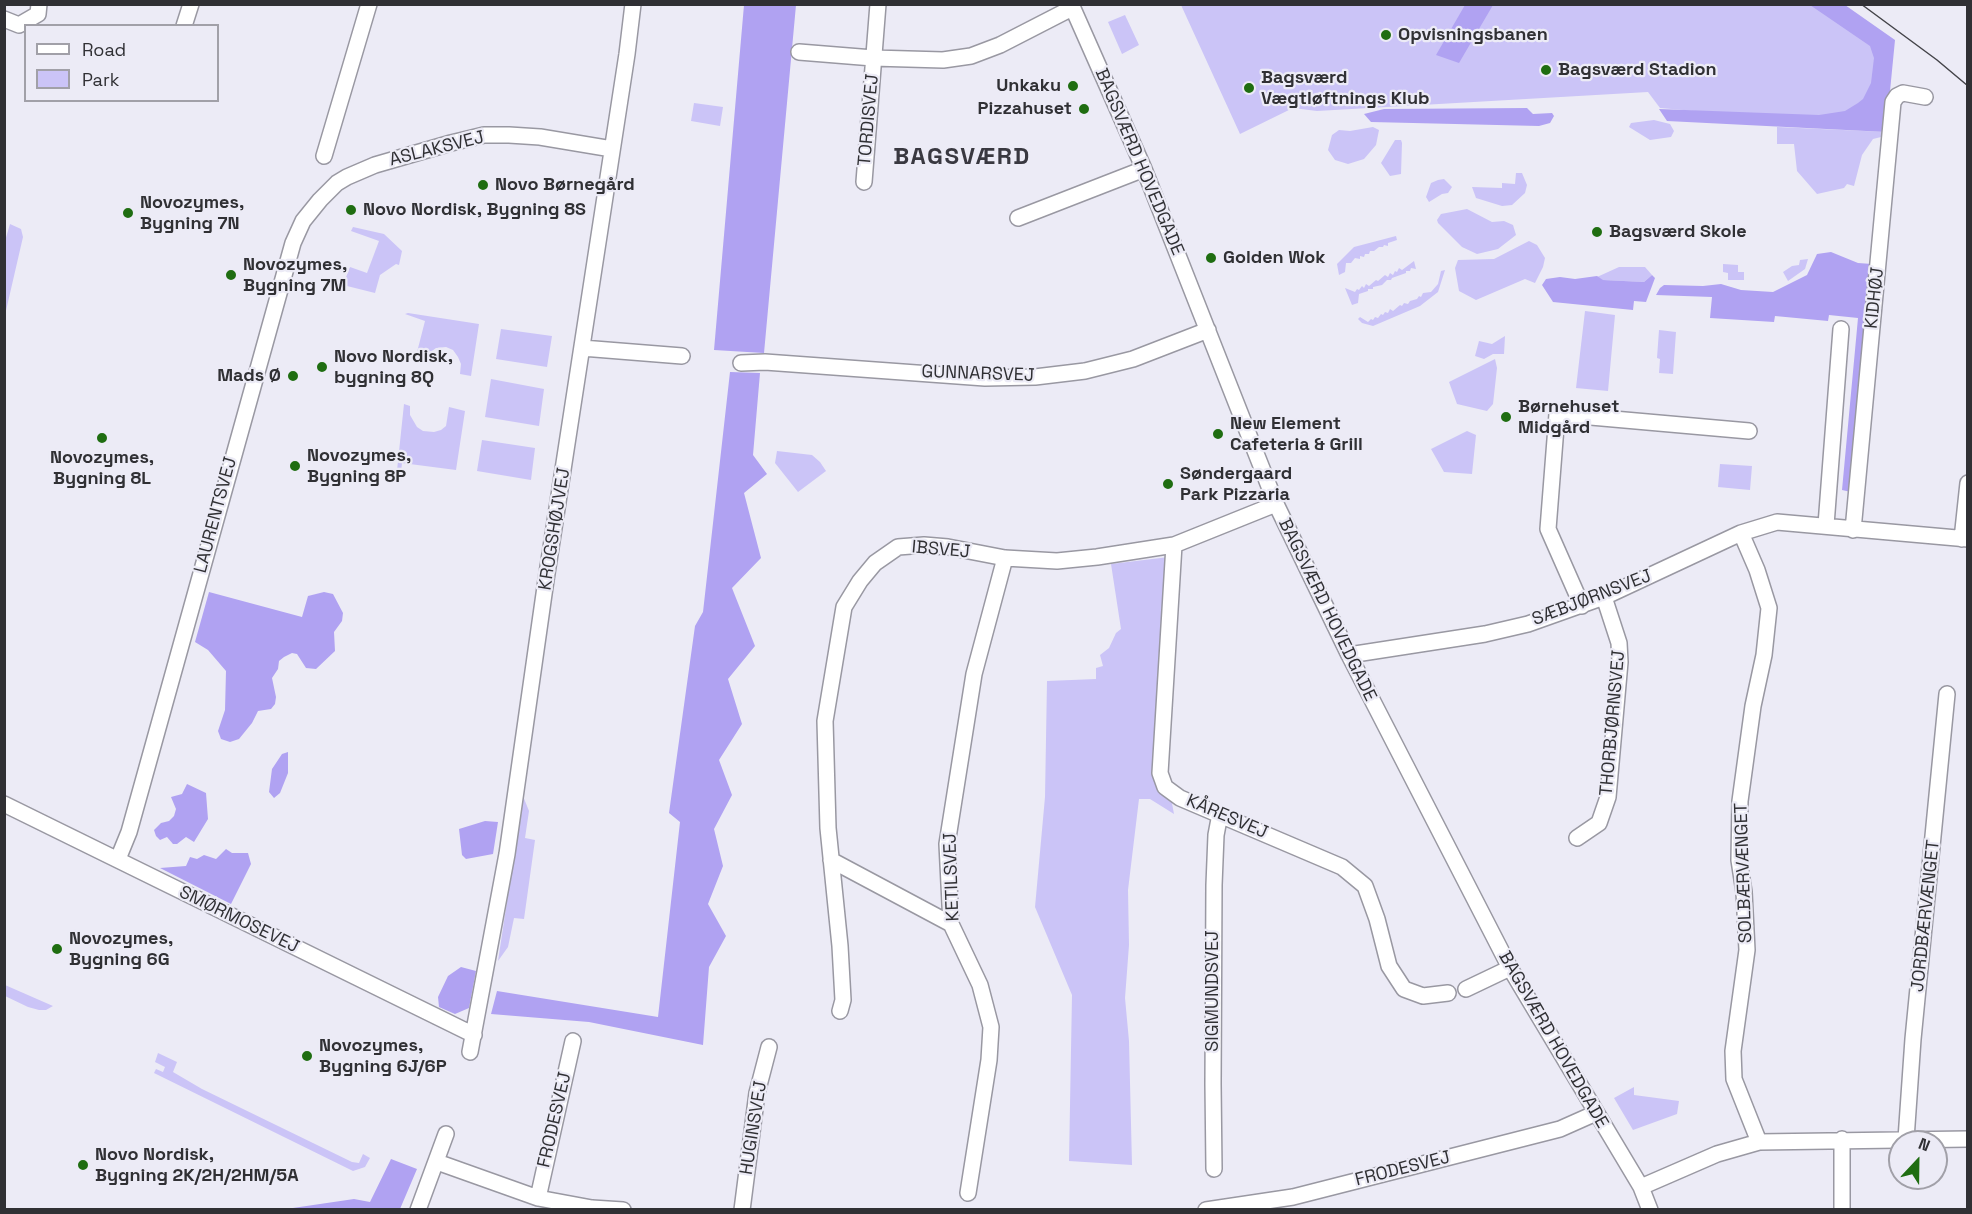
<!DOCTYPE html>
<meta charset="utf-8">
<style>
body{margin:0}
#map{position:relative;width:1972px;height:1214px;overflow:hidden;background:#ecebf6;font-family:"Space Grotesk",sans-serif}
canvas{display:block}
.frame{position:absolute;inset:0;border:6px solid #303034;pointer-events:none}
.legend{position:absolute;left:24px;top:24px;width:195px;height:78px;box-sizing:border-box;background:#ecebf6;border:2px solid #a1a0a8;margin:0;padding:8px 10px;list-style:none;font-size:18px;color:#303034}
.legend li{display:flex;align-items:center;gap:12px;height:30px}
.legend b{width:30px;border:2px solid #a1a0a8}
.north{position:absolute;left:1888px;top:1130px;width:60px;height:60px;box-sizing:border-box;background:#ecebf6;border:2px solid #a1a0a8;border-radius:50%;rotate:22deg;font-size:16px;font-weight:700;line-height:24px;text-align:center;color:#303034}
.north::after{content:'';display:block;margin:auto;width:21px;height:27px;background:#1f6d11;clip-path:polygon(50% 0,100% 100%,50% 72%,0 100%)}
</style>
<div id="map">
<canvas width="1972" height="1214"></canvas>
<div class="frame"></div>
<ul class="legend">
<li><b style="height:8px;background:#fff"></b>Road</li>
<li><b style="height:16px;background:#cbc4f7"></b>Park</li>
</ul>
<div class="north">N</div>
</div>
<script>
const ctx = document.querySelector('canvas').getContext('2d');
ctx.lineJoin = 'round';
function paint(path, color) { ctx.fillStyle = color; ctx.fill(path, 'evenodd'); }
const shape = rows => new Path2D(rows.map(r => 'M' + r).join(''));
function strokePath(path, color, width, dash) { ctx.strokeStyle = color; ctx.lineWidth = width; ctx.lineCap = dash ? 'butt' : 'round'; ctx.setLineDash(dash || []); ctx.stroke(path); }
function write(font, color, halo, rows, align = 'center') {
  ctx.font = font + ' "Space Grotesk",sans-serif'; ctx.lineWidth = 4.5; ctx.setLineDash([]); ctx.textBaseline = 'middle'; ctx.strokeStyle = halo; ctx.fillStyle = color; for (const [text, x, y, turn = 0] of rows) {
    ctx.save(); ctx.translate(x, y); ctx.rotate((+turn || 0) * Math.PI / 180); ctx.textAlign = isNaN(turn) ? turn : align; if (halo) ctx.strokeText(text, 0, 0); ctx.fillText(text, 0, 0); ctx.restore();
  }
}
const green = shape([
 [1181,5,1821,5,1885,48,1873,126,1660,108,1648,92,1317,111,1293,108,1240,134],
 [1125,15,1139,45,1122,54,1108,22],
 [694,103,723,107,720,126,691,121],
 [1654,120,1670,124,1674,131,1671,137,1650,140,1629,127,1631,123],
 [1373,127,1379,130,1376,145,1364,159,1348,164,1335,160,1328,150,1332,135,1339,130,1350,131],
 [1777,127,1886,132,1885,136,1873,139,1862,155,1854,186,1847,184,1844,188,1817,194,1797,171,1794,144,1777,144],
 [1395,140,1401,140,1402,143,1401,174,1390,176,1381,163],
 [1516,173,1522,173,1527,185,1525,193,1512,205,1502,206,1476,198,1472,187,1502,188,1502,183,1515,184],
 [1444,179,1452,187,1448,193,1442,194,1429,202,1426,197,1431,183,1438,180],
 [1467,209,1492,222,1504,221,1513,225,1516,235,1498,249,1477,254,1462,247,1438,223,1437,220,1441,214],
 [10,224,21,229,23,237,5,315,5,241],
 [353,227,384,234,402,251,399,265,396,264,380,275,375,293,343,285,350,267,367,273,379,241,351,231],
 [1396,236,1397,240,1388,243,1388,246,1384,245,1383,247,1379,247,1374,251,1370,251,1369,254,1365,254,1364,257,1360,256,1360,259,1355,258,1351,263,1346,263,1345,272,1339,275,1337,264,1354,247],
 [1529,241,1537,245,1545,258,1543,267,1535,283,1525,279,1476,300,1459,291,1455,268,1458,260,1494,259],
 [1808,259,1805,269,1788,281,1783,272,1792,266,1799,265,1800,260],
 [1414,261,1416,269,1411,268,1410,271,1406,271,1406,273,1392,278,1391,280,1387,280,1382,285,1373,287,1373,289,1368,289,1368,291,1359,294,1358,303,1352,305,1345,288,1355,292,1357,289,1359,290,1362,286,1364,288,1366,284,1369,286,1376,280,1378,281,1385,275,1388,277,1390,273,1393,275,1395,271,1397,272,1399,268,1402,270],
 [1723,264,1738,265,1738,272,1744,272,1744,280,1728,280,1728,273,1723,272],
 [1619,267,1645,267,1652,275,1644,282,1602,280,1597,277],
 [1445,270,1438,292,1420,306,1373,326,1362,323,1358,319,1360,317,1368,322,1371,319,1373,320,1375,317,1378,318,1381,314,1383,315,1385,312,1388,313,1390,309,1393,311,1400,305,1402,306,1404,303,1408,304,1410,301,1417,299,1419,296,1421,297,1423,293,1431,292,1438,284,1441,271],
 [1585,311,1615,315,1608,391,1576,388],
 [408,313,479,324,471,376,460,374,461,364,458,357,453,350,446,347,436,348,429,353,426,363,415,360,425,321,405,314],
 [501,329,552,336,547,367,496,359],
 [1659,330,1676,332,1673,374,1659,373,1660,359,1657,358],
 [1505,336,1504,354,1493,354,1484,359,1475,356,1479,341,1492,344],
 [1495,359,1497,368,1493,404,1487,411,1457,404,1449,382],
 [491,379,544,389,539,426,485,417],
 [404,404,410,406,410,415,417,427,423,431,434,432,441,430,446,426,449,407,465,411,456,470,402,463,400,481,396,480],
 [1467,431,1476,435,1472,474,1444,472,1431,449],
 [482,440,535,448,531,480,477,471],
 [777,451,812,455,820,462,826,471,798,492,775,463],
 [1720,464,1752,466,1750,490,1718,487],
 [1169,557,1158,786,1171,798,1174,814,1150,799,1139,799,1128,890,1129,945,1125,998,1129,1041,1132,1165,1069,1161,1072,995,1035,907,1045,797,1047,681,1096,679,1096,668,1103,666,1100,655,1109,648,1116,633,1121,629,1111,564],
 [523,796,529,811,525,838,535,840,524,919,514,918,508,947,498,961],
 [5,985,53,1006,46,1010,39,1010,28,1007,5,996],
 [158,1053,177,1062,173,1072,202,1089,352,1162,359,1163,363,1154,370,1158,365,1167,353,1171,154,1073,156,1069,163,1072,165,1067,155,1062],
 [1634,1087,1634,1095,1679,1101,1677,1114,1633,1130,1614,1098]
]);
const forest = shape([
 [744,5,796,5,764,353,714,350],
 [1465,5,1493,5,1459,63,1436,55],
 [1810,5,1845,5,1895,40,1886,132,1667,121,1659,109,1819,115,1845,111,1858,103,1863,99,1871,83,1874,58,1870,46],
 [1527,108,1533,114,1552,113,1554,116,1550,123,1539,126,1371,122,1364,114,1384,109],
 [1831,252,1858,263,1872,264,1851,492,1842,490,1858,318,1829,315,1828,321,1775,316,1774,322,1710,318,1712,297,1656,295,1660,288,1664,285,1703,286,1721,284,1741,290,1773,292,1807,275,1817,254],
 [1652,275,1655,278,1646,302,1634,301,1633,310,1553,302,1542,285,1546,279,1560,277,1575,279,1597,276,1603,280,1644,282],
 [730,372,760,373,753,455,767,474,744,493,761,558,732,588,755,646,728,679,742,724,719,760,732,795,714,829,723,866,708,904,726,936,709,967,703,1045,589,1022,491,1014,497,991,658,1017,680,822,669,813,695,626,703,612],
 [209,592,302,617,308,596,324,592,333,594,343,613,342,621,334,632,335,651,316,669,306,668,297,654,292,653,284,657,279,661,278,669,272,678,276,697,275,704,271,709,258,711,252,723,239,739,230,742,221,739,218,731,225,710,226,671,208,650,195,642],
 [288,752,288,773,280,793,274,798,269,792,272,769,282,754],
 [187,784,206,793,208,819,194,842,186,837,177,844,173,844,167,837,160,840,156,836,154,830,161,823,169,821,174,816,176,809,171,797,182,794],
 [485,821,498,822,493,854,466,859,462,855,459,829],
 [226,849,232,853,248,853,251,864,231,904,160,868,186,866,190,857,197,859,204,855,216,859],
 [461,967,476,971,469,1008,455,1014,439,1007,438,997,448,976],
 [391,1159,417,1169,400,1209,286,1209,354,1199,370,1202]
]);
const minor = shape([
 [1071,4,1144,169,1276,504,1349,655,1510,968,1641,1187,1650,1210],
 [4,19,19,25,38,14,39,4],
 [184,26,191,4],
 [799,52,873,58,943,60,971,56,1000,45,1072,8],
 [324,156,369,4],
 [864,182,878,4],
 [1018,218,1144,169],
 [582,348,682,356],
 [741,363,765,362,985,378,1035,377,1085,371,1133,359,1208,330],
 [1826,525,1841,329],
 [1853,530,1893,102,1897,96,1903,93,1925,97],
 [1741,533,1757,570,1769,608,1764,655,1753,706,1740,801,1739,860,1744,892,1747,950,1733,1051,1734,1079,1759,1142],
 [1962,539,1968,483],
 [1174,545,1160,773,1165,787,1180,798,1342,867,1365,886,1377,919,1389,966,1404,989,1423,996,1448,993],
 [1582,606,1548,529,1557,414,1749,431],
 [1349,655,1485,634,1528,624,1604,597,1741,533,1777,522,1968,539],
 [4,804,474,1035],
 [1577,838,1599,823,1608,797,1620,662,1619,643,1604,597],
 [118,859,129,832,293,243,303,221,320,200,337,183,347,177,375,165,451,143,484,135,509,135,540,137,612,149],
 [831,860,951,924],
 [1466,989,1510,968],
 [840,1011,843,1000,840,946,828,828,825,721,844,607,860,581,875,563,898,547,924,545,948,547,1005,558,1057,561,1097,557,1174,545,1276,504],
 [470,1052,507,854,546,580,627,54,633,4],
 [1842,1139,1842,1210],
 [1906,1139,1913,1039,1947,694],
 [437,1162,538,1198,592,1208,623,1210],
 [1214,1169,1213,1084,1214,885,1216,835,1220,814],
 [1641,1187,1717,1154,1759,1142,1968,1139],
 [968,1193,989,1060,991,1027,980,985,951,924,947,844,974,674,1005,558],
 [538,1198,573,1041],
 [418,1210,446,1134],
 [742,1210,757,1093,769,1047],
 [1206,1210,1293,1197,1560,1129,1596,1113]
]);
const tram = shape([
 [1861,4,1937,60,1968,86]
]);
const markers = [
 [1386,35,6,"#1f6d11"],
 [1546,70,6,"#1f6d11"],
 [1073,86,6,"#1f6d11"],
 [1249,88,6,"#1f6d11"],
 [1084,109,6,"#1f6d11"],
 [483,185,6,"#1f6d11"],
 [351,210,6,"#1f6d11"],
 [128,213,6,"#1f6d11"],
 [1597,232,6,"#1f6d11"],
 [1211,258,6,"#1f6d11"],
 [231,275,6,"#1f6d11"],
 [322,367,6,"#1f6d11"],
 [293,376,6,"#1f6d11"],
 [1506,417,6,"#1f6d11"],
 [1218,434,6,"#1f6d11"],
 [102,438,6,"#1f6d11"],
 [295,466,6,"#1f6d11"],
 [1168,484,6,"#1f6d11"],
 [57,949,6,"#1f6d11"],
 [307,1056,6,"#1f6d11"],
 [83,1165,6,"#1f6d11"]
];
const poiNames = [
 ["Opvisningsbanen",1398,35],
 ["Bagsværd Stadion",1558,70],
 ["Bagsværd",1261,78],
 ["Vægtløftnings Klub",1261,99],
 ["Unkaku",1061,86,"right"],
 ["Pizzahuset",1072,109,"right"],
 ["Novo Børnegård",495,185],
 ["Novozymes,",140,203],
 ["Bygning 7N",140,224],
 ["Novo Nordisk, Bygning 8S",363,210],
 ["Bagsværd Skole",1609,232],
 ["Golden Wok",1223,258],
 ["Novozymes,",243,265],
 ["Bygning 7M",243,286],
 ["Novo Nordisk,",334,357],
 ["bygning 8Q",334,378],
 ["Mads Ø",281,376,"right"],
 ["Børnehuset",1518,407],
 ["Midgård",1518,428],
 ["New Element",1230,424],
 ["Cafeteria & Grill",1230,445],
 ["Novozymes,",307,456],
 ["Bygning 8P",307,477],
 ["Novozymes,",102,458,"center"],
 ["Bygning 8L",102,479,"center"],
 ["Søndergaard",1180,474],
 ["Park Pizzaria",1180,495],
 ["Novozymes,",69,939],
 ["Bygning 6G",69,960],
 ["Novozymes,",319,1046],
 ["Bygning 6J/6P",319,1067],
 ["Novo Nordisk,",95,1155],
 ["Bygning 2K/2H/2HM/5A",95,1176]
];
const streetNames = [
 ["TORDISVEJ",869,120,-85],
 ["ASLAKSVEJ",437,149,-14],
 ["BAGSVÆRD HOVEDGADE",1139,162,67],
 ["KIDHØJ",1875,298,-84],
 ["GUNNARSVEJ",978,374,2],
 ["LAURENTSVEJ",216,515,-75],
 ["KROGSHØJVEJ",555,529,-81],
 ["IBSVEJ",941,550,5],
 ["SÆBJØRNSVEJ",1592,598,-21],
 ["BAGSVÆRD HOVEDGADE",1327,610,64],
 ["THORBJØRNSVEJ",1613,723,-85],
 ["KÅRESVEJ",1227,817,23],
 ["SOLBÆRVÆNGET",1744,873,-92],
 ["KETILSVEJ",952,877,-92],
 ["JORDBÆRVÆNGET",1926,916,-84],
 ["SMØRMOSEVEJ",239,920,26],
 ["SIGMUNDSVEJ",1213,991,-90],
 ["BAGSVÆRD HOVEDGADE",1553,1040,60],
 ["FRODESVEJ",555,1120,-77],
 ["HUGINSVEJ",754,1128,-81],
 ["FRODESVEJ",1403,1169,-14]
];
const districtNames = [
 ["BAGSVÆRD",962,157]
];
paint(green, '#cbc4f7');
paint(forest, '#b0a2f2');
strokePath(minor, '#9998a2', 18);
strokePath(minor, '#fff', 15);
strokePath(tram, '#444449', 1.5);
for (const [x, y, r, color] of markers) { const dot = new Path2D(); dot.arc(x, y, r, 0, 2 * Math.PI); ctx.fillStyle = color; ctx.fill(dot); strokePath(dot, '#ecebf6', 2); }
write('bold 18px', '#303034', '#ecebf6', poiNames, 'left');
write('18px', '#303034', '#ecebf6', streetNames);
ctx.letterSpacing = '1.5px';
write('bold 24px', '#393840', '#ecebf6', districtNames);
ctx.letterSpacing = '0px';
</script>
